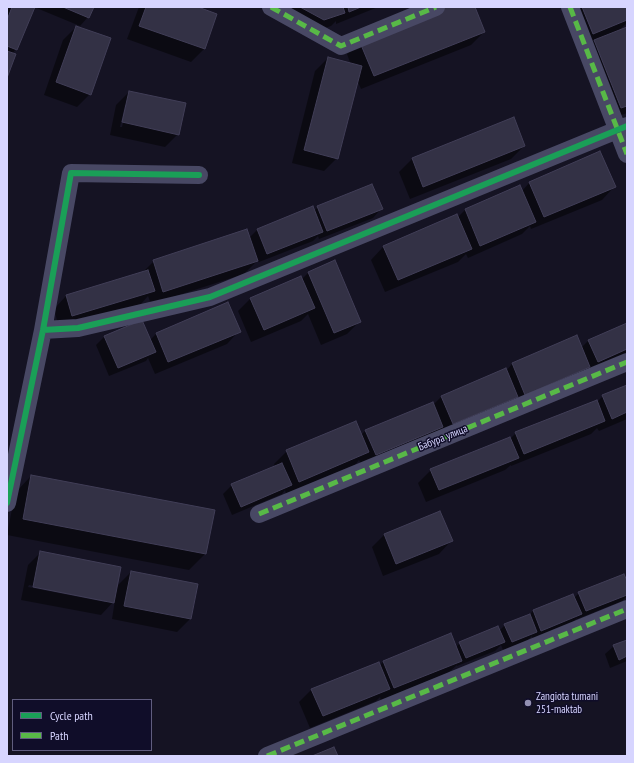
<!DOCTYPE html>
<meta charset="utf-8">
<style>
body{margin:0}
#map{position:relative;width:634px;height:763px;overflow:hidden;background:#151323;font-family:"PT Sans Narrow",sans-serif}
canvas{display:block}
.frame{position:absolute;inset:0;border:8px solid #d7d5ff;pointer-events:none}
.legend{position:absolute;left:12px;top:699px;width:140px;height:52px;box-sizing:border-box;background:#100d29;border:1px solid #605d7f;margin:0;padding:5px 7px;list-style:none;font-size:12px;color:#d7d5ff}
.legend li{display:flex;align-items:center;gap:8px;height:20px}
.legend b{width:20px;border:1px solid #605d7f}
</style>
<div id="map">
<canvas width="634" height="763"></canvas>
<div class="frame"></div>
<ul class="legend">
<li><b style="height:5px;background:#1a9f57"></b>Cycle path</li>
<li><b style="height:5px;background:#58b947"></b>Path</li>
</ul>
</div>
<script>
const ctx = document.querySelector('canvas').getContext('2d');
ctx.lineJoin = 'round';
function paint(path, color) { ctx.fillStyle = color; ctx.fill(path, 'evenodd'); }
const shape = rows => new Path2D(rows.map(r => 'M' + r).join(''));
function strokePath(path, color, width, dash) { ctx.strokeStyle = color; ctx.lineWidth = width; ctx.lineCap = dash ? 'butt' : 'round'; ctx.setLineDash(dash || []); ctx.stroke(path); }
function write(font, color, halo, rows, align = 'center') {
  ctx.font = font + ' "PT Sans Narrow",sans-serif'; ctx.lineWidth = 3; ctx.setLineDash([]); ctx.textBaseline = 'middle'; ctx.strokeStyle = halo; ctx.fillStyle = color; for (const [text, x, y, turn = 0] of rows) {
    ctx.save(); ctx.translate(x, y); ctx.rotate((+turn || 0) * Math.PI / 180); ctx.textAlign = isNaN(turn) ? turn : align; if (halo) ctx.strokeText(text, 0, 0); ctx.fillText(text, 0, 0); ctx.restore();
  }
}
const shadow = shape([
 [8,7,93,7,88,17,80,26,34,7,16,49,12,54,7,75],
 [139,7,195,7,216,14,204,49,191,62,127,39],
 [265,7,378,7,336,24,336,21,331,26,311,33],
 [446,7,474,7,484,32,471,45,361,89,357,80,337,158,324,171,292,163,315,71,328,58,351,65,347,54,360,41],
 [565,7,627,7,627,23,618,31,627,28,627,113,608,120,582,53,595,40,580,46],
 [76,27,90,94,77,107,44,95,63,40],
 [129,92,178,134,165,147,110,135,116,105],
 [125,105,127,105,122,127,120,127],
 [513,119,524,146,511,159,410,199,399,172,412,159],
 [530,182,614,187,602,200,531,229,530,226,522,234,468,258,466,254,458,262,385,292,371,260,383,247,457,218,465,210,520,187,522,191],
 [318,207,381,209,373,218,319,239,318,236,313,241,259,262,258,260,244,274,151,304,148,296,141,304,59,328,54,309,66,296,141,274,154,261,249,238,258,229,314,211],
 [308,273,360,321,347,334,321,345,308,314,301,321,251,342,238,311,251,298,302,279],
 [228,304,239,331,227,344,155,374,148,358,146,361,109,376,96,345,105,336,150,340,156,334],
 [627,324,627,356,363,468,359,460,355,465,286,494,285,490,282,494,232,515,223,494,232,485,275,467,274,464,287,451,361,435,365,431,432,403,433,405,441,397,505,370,506,371,512,364,576,337,581,348,589,340],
 [627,386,627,419,599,431,597,428,591,434,511,466,511,465,505,470,426,502,418,483,431,470,510,439,516,433,597,402,603,396],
 [31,476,206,553,189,570,7,535,15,493],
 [384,535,451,541,439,554,383,576,372,547],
 [41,552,116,587,131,572,190,619,177,632,112,619,115,600,101,615,21,600,28,565],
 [29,585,105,600,105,602,28,587],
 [627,583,627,596,622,601,577,619,577,618,572,623,533,639,532,636,527,641,503,650,501,645,495,651,457,666,457,665,448,673,381,700,380,697,376,701,310,728,299,702,312,689,379,666,384,661,456,647,460,643,499,631,505,625,528,616,533,611,574,598,579,593],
 [627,641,627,661,610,668,605,654,614,646]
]);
const building = shape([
 [12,7,35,7,17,50,7,46,7,20,12,7],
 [63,7,94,7,89,18,63,7],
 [146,7,198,7,217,14,205,49,139,26,146,7],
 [300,7,343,7,345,13,324,20,300,7],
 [348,7,361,7,349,12,348,7],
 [443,7,475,7,485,32,374,76,359,40,443,7],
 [582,7,627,7,627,20,593,34,582,7],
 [76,26,111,38,91,95,56,82,76,26],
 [627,27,627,106,621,108,594,40,627,27],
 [7,51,16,54,7,78,7,51],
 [328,57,362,66,338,159,304,150,328,57],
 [129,91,186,103,179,135,122,122,129,91],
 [514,117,525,146,423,187,412,158,514,117],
 [600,151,616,187,544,217,529,182,600,151],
 [372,184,383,209,327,231,317,206,372,184],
 [520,185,536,222,480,246,465,209,520,185],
 [313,206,323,232,267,254,257,229,313,206],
 [457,214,472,249,398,280,383,246,457,214],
 [247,229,258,261,163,292,153,260,247,229],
 [335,260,361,322,334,333,308,272,335,260],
 [148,270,155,291,72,316,66,295,148,270],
 [301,276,315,308,264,330,250,298,301,276],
 [228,302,241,332,168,362,156,333,228,302],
 [142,320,156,352,118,368,104,336,142,320],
 [627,323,627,349,598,362,588,340,627,323],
 [577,335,590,367,525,395,512,363,577,335],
 [506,368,518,397,453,424,441,396,506,368],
 [627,385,627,412,612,419,602,395,627,385],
 [597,400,605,421,524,454,515,432,597,400],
 [433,402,443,427,376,455,365,430,433,402],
 [356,421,369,452,299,482,286,450,356,421],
 [510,437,519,458,439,490,430,469,510,437],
 [282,463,292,485,241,507,231,484,282,463],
 [31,475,215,510,206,554,23,519,31,475],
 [440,511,453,541,396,564,384,534,440,511],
 [40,551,121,567,114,603,33,587,40,551],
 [131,571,198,584,191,619,124,606,131,571],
 [624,574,627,581,627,595,586,611,578,592,624,574],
 [573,594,582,614,541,631,533,610,573,594],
 [530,614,537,632,512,642,504,624,530,614],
 [498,626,505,642,466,658,459,642,498,626],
 [451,633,462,661,394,688,383,661,451,633],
 [627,640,627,656,619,660,613,645,627,640],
 [379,662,390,689,323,716,311,689,379,662],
 [334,747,338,756,312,756,334,747]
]);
const street = shape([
 [271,7,341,46,436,7],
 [570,7,627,154],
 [43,330,78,328,210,297,627,126],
 [7,503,43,330,71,173,199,175],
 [259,514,627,362],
 [267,756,627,609]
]);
const quiet = shape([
 [271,7,341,46,436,7],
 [570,7,627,154],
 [259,514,627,362],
 [267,756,627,609]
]);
const cycleway = shape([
 [43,330,78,328,210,297,627,126],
 [7,503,43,330,71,173,199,175]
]);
const markers = [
 [528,703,4,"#9391b2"]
];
const streetNames = [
 ["Бабура улица",443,438,-22]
];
const poiNames = [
 ["Zangiota tumani",536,697],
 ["251-maktab",536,710]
];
paint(shadow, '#0007');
paint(building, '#333145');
strokePath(building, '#413e57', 1);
strokePath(street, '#484864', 18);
strokePath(quiet, '#58b947', 5, [10, 5]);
strokePath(cycleway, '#1a9f57', 6);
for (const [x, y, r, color] of markers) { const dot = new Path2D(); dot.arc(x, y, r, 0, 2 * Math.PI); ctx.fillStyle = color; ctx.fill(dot); strokePath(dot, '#100d29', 1.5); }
write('11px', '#d7d5ff', '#100d29', streetNames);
write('11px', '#d7d5ff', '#100d29', poiNames, 'left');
</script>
